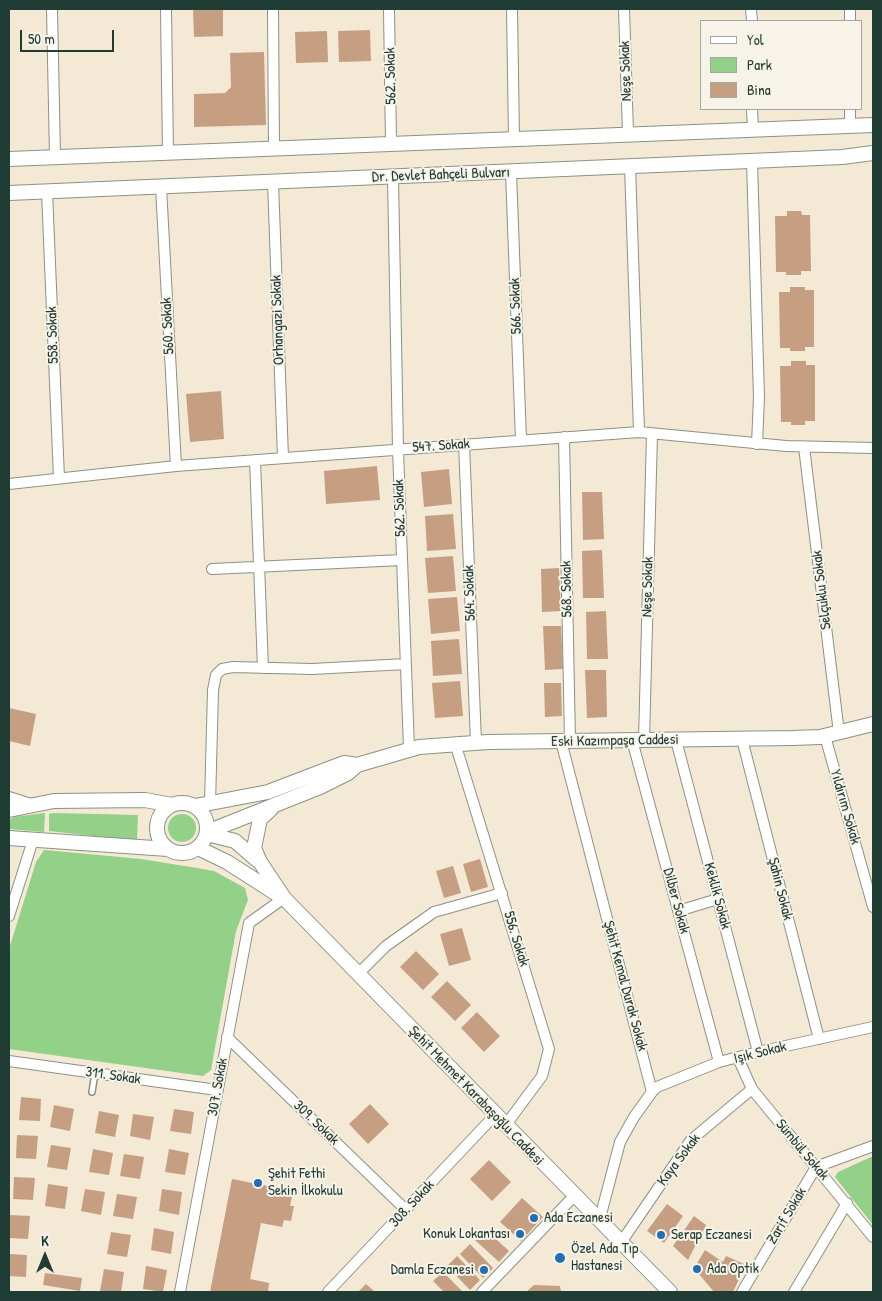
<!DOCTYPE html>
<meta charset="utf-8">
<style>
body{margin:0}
#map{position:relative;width:882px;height:1301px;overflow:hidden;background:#f3e9d5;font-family:"Patrick Hand",sans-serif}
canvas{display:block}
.frame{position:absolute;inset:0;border:10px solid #1f3d34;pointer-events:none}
.legend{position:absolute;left:700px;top:20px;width:162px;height:90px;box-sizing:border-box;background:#f7f3e8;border:1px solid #a1aaa0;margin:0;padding:6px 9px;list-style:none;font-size:15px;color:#1f3d34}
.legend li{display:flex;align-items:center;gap:10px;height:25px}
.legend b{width:25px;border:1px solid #a1aaa0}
.north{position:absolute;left:20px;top:1231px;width:50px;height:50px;-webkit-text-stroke:4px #f7f3e8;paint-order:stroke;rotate:0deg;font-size:14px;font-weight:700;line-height:20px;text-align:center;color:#1f3d34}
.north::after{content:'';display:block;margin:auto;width:18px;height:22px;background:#1f3d34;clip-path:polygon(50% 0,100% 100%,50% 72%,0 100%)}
.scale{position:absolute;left:20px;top:30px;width:94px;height:22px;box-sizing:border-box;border:2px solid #1f3d34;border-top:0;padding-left:6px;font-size:15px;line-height:18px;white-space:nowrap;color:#1f3d34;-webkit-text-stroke:4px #f7f3e8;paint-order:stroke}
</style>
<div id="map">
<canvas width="882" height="1301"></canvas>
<div class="frame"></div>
<ul class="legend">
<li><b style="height:6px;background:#fff"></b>Yol</li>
<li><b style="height:14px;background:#92d187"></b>Park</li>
<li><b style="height:14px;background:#c69f82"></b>Bina</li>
</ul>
<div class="north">K</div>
<div class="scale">50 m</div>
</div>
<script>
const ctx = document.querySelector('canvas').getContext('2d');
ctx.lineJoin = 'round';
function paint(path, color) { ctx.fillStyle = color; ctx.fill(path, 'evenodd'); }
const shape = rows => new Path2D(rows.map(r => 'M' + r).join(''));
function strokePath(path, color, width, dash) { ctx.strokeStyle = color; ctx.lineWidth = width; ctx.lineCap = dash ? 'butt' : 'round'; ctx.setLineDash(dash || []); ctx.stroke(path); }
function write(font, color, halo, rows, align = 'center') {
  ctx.font = font + ' "Patrick Hand",sans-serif'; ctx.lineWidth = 4; ctx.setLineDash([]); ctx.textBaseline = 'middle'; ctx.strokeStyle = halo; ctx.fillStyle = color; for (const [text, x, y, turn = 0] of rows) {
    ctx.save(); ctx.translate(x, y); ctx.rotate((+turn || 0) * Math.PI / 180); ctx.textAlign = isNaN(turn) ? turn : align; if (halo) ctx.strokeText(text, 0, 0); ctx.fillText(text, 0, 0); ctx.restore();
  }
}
const green = shape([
 [45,813,44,832,9,829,9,820,14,817],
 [53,813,138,815,137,841,49,831,49,814],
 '168 828a14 14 0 1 1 28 0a14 14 0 1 1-28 0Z',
 [44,850,141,859,197,868,214,871,245,888,248,900,236,931,211,1070,203,1076,9,1049,9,949,36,862],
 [871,1157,873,1157,873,1225,835,1177,838,1172]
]);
const building = shape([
 [193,9,223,9,223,36,194,37],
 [370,30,371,61,339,62,338,31],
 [327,31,328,62,296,63,295,32],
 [264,52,266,125,194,127,194,94,225,93,231,87,230,53],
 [787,211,801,211,802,215,810,215,811,271,801,271,801,275,786,275,786,272,776,272,775,216,787,216],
 [790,287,805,287,805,290,814,290,814,347,805,347,805,351,790,351,790,348,780,348,779,292,790,292],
 [791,361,806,361,806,365,815,365,815,421,805,421,805,425,791,425,791,422,781,422,780,366,791,366],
 [221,391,224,439,190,442,186,394],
 [377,466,380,500,326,504,324,471],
 [449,469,452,504,424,507,421,472],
 [582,492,602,492,604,539,583,540],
 [453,514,456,549,427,551,425,516],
 [602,550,604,598,583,598,582,551],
 [453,556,456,591,428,593,425,558],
 [559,568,561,611,542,612,541,569],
 [457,597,460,631,431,634,428,599],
 [606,611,608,659,587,659,586,612],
 [543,626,561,626,563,669,545,670],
 [459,639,462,674,433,676,431,641],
 [585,670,606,670,607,717,587,718],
 [460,681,463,716,435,718,432,683],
 [544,683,561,683,562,716,545,717],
 [9,708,36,714,30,746,9,741],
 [480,859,488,887,471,892,463,864],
 [453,866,461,893,444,898,436,871],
 [462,928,471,960,449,966,440,934],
 [416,951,439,974,423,990,400,967],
 [447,981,471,1005,455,1021,431,997],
 [477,1012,500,1036,484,1052,461,1028],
 [21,1097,41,1099,40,1121,19,1120],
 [370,1104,389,1124,368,1144,349,1124],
 [54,1105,74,1109,70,1131,50,1127],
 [174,1109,194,1112,191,1134,170,1131],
 [99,1111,119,1115,115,1137,95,1133],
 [133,1114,154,1117,150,1140,130,1136],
 [17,1135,38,1136,36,1159,16,1158],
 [51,1145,71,1148,67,1170,47,1167],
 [93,1149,113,1153,109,1175,89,1172],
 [169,1149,189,1153,185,1175,165,1172],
 [124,1154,144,1157,140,1179,120,1176],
 [489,1160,511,1182,492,1201,470,1179],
 [14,1177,35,1178,33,1200,13,1199],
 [232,1179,293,1191,290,1206,294,1206,291,1221,284,1220,282,1227,261,1223,250,1279,269,1283,268,1292,210,1292],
 [48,1184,68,1187,65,1209,45,1206],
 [85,1189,105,1192,101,1215,81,1211],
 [162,1189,182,1192,179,1215,159,1211],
 [117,1194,137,1197,133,1219,113,1216],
 [522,1198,543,1217,521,1241,500,1222],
 [667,1204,683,1216,664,1243,647,1231],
 [9,1215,30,1216,28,1239,9,1238],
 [694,1216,706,1225,688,1260,673,1246],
 [154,1228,174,1232,171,1254,151,1250],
 [485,1229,509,1251,499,1262,475,1240],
 [111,1232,131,1235,127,1257,107,1254],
 [470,1244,493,1268,483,1278,460,1254],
 [705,1250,723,1262,726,1256,746,1265,733,1292,714,1292,694,1268],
 [9,1254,27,1255,26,1277,9,1276],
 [457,1256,480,1280,470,1290,447,1266],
 [146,1266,167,1270,163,1292,143,1289],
 [104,1269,124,1272,121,1292,100,1291],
 [443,1272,463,1292,444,1292,433,1281],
 [45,1273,82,1278,80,1291,43,1285],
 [366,1284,375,1292,358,1292],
 [534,1285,560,1286,561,1292,526,1292]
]);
const lane = shape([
 [92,1092,95,1073]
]);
const street = shape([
 [52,9,55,157],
 [166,9,168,153],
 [273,9,274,148],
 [389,9,391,143],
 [512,9,514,138],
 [624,9,628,133],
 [751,9,752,21],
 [850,9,850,21],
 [752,109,753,129],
 [850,109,850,127],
 [752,161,759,397,757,444],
 [630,166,639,432],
 [511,172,521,440],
 [393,177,398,449,409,749],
 [273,182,283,458],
 [161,187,176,466],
 [47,192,59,478],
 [564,437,570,741],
 [464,444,476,742],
 [804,447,839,733],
 [255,460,263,668],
 [9,484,176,466,639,432,786,446,873,448],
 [212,569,402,560],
 [825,736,873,907],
 [742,739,819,1039],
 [632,740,719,1062],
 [644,740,652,434],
 [676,740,758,1052],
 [561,741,652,1092,634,1117,620,1142,599,1222],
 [455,743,549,1049,542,1076,505,1126],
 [9,797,31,804],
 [210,804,213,690,216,675,222,669,233,667,312,669,406,664],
 [678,911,718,899],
 [9,916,33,840],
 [358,974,386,946,434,912,502,893],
 [227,1037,406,1210],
 [738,1058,752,1089,873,1237],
 [9,1061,217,1090],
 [652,1092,657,1087,719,1062,758,1052,873,1027],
 [620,1244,691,1140,752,1089],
 [180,1292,249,923,284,898],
 [328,1292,495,1115],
 [482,1292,574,1196],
 [742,1292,816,1167,873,1146],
 [794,1292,847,1203]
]);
const secondary = shape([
 [9,159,873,125],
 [9,193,842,157,873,153],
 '157 828a25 25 0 1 1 50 0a25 25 0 1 1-50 0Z',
 [195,806,268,792,344,763,357,765],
 [271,809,260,819,254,848,260,862,284,898,670,1292],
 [9,810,54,801,145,800,172,805],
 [207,832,320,787,348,773,357,765,419,747,488,742,793,738,820,737,873,724],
 [207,834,235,841,257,860],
 [9,838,168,849],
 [198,848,227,862,280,896]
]);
const markers = [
 [258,1183,5,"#1f6fb2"],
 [534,1218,5,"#1f6fb2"],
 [520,1234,5,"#1f6fb2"],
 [661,1235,5,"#1f6fb2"],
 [560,1258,6,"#1f6fb2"],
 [697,1269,5,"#1f6fb2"],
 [484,1270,5,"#1f6fb2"]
];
const streetNames = [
 ["Neşe Sokak",626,71,-92],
 ["562. Sokak",391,76,-91],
 ["Dr. Devlet Bahçeli Bulvarı",441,175,-2],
 ["566. Sokak",516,306,-92],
 ["Orhangazi Sokak",278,320,-92],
 ["560. Sokak",168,326,-93],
 ["558. Sokak",53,335,-92],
 ["547. Sokak",441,446,-4],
 ["562. Sokak",400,508,-92],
 ["Neşe Sokak",648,587,-89],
 ["568. Sokak",567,589,-91],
 ["Selçuklu Sokak",822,590,-97],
 ["564. Sokak",470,593,-92],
 ["Eski Kazımpaşa Caddesi",615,741,-1],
 ["Yıldırım Sokak",845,807,74],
 ["Şahin Sokak",780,889,76],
 ["Keklik Sokak",717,896,75],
 ["Dilber Sokak",676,901,75],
 ["556. Sokak",516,939,73],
 ["Şehit Kemal Durak Sokak",625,986,75],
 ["Işık Sokak",760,1053,-14],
 ["311. Sokak",113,1076,8],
 ["307. Sokak",218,1087,-80],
 ["Şehit Mehmet Karabaşoğlu Caddesi",476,1096,46],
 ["309. Sokak",316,1123,44],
 ["Sümbül Sokak",802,1150,50],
 ["Kaya Sokak",679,1160,-53],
 ["308. Sokak",412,1204,-47],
 ["Zarif Sokak",787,1216,-59]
];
const poiNames = [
 ["Şehit Fethi",268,1174],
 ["Sekin İlkokulu",268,1191],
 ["Ada Eczanesi",544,1218],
 ["Konuk Lokantası",510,1234,"right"],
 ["Serap Eczanesi",671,1235],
 ["Özel Ada Tıp",571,1249],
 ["Hastanesi",571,1266],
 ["Ada Optik",707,1269],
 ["Damla Eczanesi",474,1270,"right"]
];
paint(green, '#92d187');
paint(building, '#c69f82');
strokePath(lane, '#899384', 8);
strokePath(street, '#899384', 12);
strokePath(secondary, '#899384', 16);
strokePath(lane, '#fff', 5);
strokePath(street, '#fff', 10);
strokePath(secondary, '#fff', 14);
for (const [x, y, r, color] of markers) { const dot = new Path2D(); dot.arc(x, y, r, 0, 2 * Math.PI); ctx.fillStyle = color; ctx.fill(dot); strokePath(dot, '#f7f3e8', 2); }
write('15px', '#1f3d34', '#f7f3e8', streetNames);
write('15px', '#1f3d34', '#f7f3e8', poiNames, 'left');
</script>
